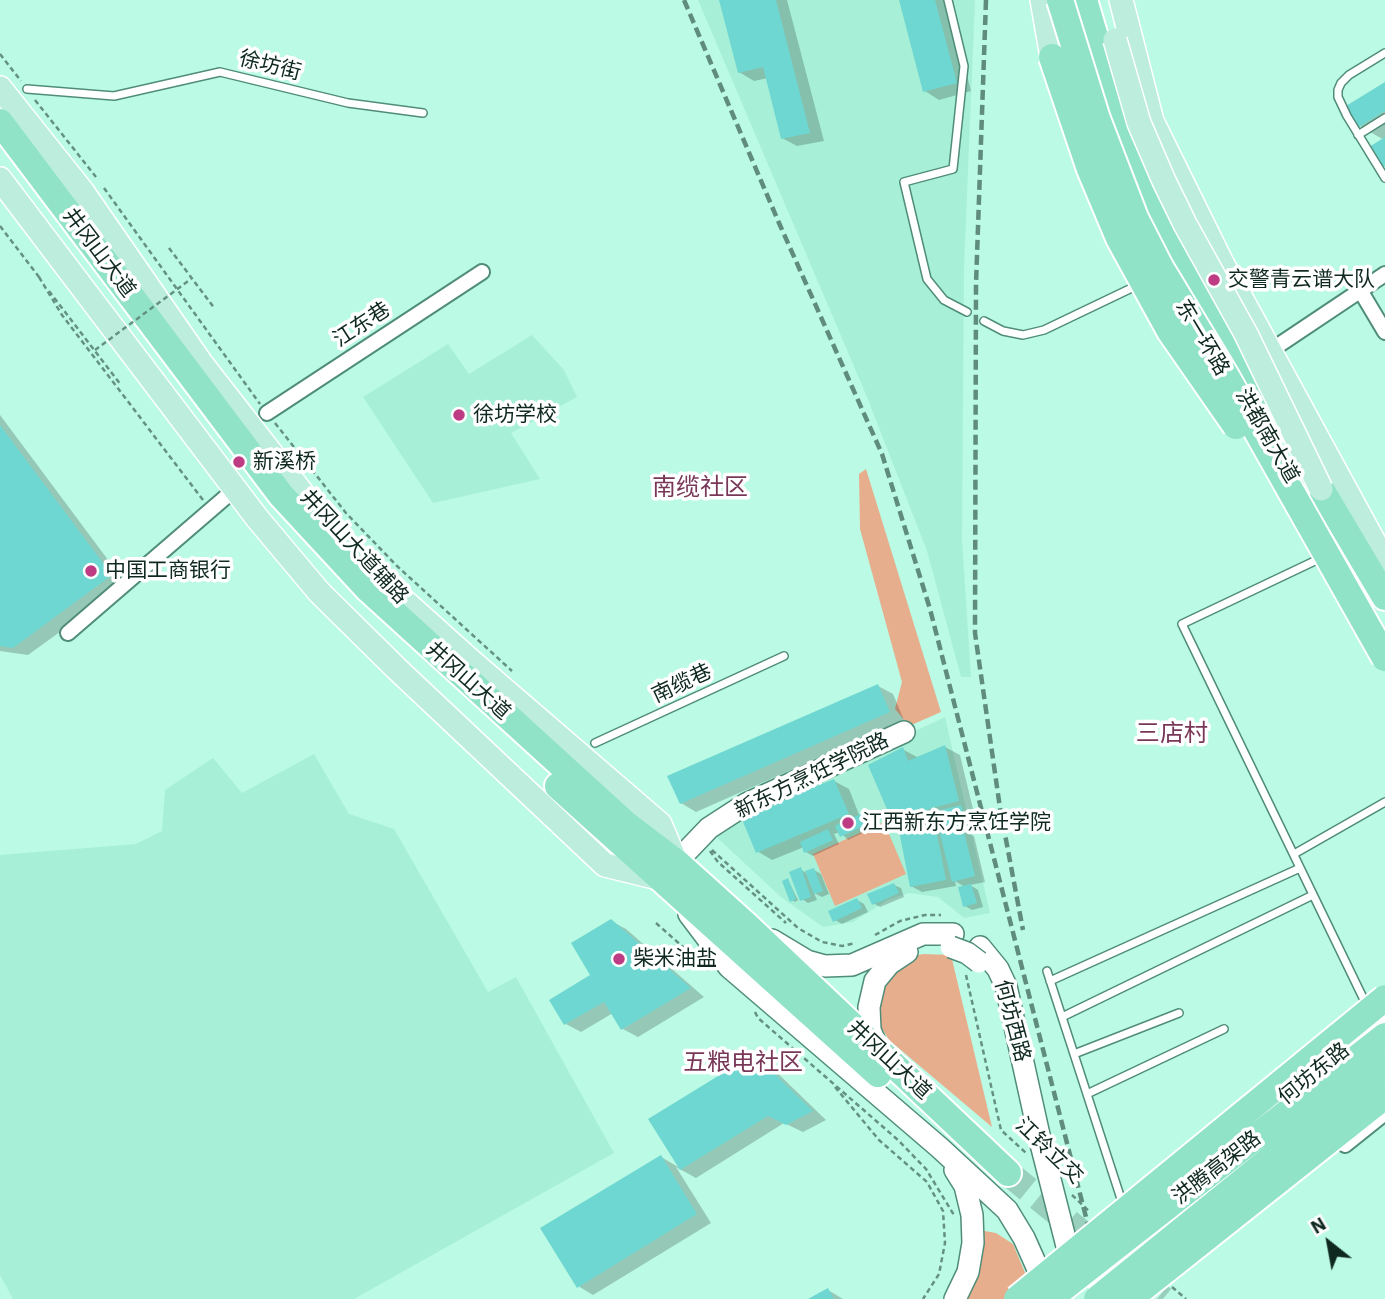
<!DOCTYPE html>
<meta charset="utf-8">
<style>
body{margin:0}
#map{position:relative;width:1385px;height:1299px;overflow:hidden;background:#bbfae4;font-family:"IBM Plex Sans",sans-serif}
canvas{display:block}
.north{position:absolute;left:1294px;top:1208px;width:70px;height:70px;-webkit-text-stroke:5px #fff;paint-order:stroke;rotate:329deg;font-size:19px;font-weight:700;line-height:28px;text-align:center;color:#0f2921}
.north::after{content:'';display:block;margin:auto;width:24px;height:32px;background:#0f2921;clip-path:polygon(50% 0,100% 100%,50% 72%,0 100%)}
</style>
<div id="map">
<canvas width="1385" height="1299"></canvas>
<div class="north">N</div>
</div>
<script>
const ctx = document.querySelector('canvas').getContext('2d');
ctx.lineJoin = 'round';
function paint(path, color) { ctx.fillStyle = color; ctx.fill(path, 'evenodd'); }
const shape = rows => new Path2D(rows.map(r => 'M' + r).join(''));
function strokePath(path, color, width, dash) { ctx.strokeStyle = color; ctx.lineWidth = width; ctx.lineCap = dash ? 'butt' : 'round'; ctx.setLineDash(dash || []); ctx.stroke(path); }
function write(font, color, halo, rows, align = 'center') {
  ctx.font = font + ' "IBM Plex Sans","Noto Sans SC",sans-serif'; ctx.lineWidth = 7; ctx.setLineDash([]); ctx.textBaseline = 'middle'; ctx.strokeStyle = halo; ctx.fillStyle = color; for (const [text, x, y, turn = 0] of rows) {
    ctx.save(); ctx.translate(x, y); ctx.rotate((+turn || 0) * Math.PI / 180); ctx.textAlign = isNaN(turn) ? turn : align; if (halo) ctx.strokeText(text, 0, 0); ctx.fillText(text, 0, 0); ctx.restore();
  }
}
const built = shape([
 [698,0,975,0,964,268,962,540,971,677,961,677,927,551,867,397],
 [532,335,564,370,577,397,511,433,540,479,433,503,363,397,448,344,469,374],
 [945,717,990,913,964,918,938,897,909,893,888,900,853,922,823,927,781,897,711,832,740,814],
 [314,754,349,814,394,829,488,992,516,977,614,1153,354,1299,13,1299,0,1275,0,855,136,844,162,831,165,790,213,758,242,793]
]);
const green = shape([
 [866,469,941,712,909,726,895,709,902,682,860,529,859,474],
 [884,822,906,874,835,906,813,854],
 [923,954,951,955,992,1127,889,1040,879,1024,877,1015,884,982,911,957],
 [979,1230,996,1233,1013,1244,1036,1299,965,1299,972,1288,980,1266]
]);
const shadow = shape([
 [721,0,787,0,824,141,797,146,782,138,768,78,754,81,739,72],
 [901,0,947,0,971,91,939,100,925,91],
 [1385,84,1385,168,1384,140,1360,126],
 [0,415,126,584,28,655,0,651],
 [878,686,893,694,904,720,696,812,681,803],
 [945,747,960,755,973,809,967,810,971,824,965,832,974,836,985,882,970,885,978,890,983,907,972,910,965,906,965,887,955,881,956,886,922,892,911,886,904,832,897,827,871,766,902,749,917,757],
 [834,781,849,789,860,817,863,815,870,819,874,828,848,840,840,832,834,834,839,844,813,856,806,852,804,847,772,860,757,851],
 [800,869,806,873,814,870,821,874,829,894,822,897,814,893,817,900,808,903,802,899],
 [788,880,798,900,795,902,792,900],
 [894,885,901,888,904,897,880,907,873,903],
 [857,900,864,904,868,912,842,924,835,920],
 [611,921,626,929,704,997,638,1037,623,1029,613,1013,581,1032,566,1024,593,976],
 [754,1056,769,1065,826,1120,803,1132,784,1123,696,1178,676,1167,711,1223,593,1295,578,1286,661,1157,680,1168],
 [1280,1137,1197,1225,1184,1206],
 [828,1290,843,1299,812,1299]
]);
const building = shape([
 [719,0,776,0,810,133,781,139,763,67,738,73],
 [899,0,935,0,957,83,923,92],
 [1385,82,1385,111,1359,127,1346,106],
 [1385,137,1385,166,1382,168,1369,147],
 [0,425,112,575,13,648,0,646],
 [878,684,890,712,680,804,667,776],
 [945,745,959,801,929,809,895,828,868,765,903,747,908,761],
 [834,779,849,814,756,853,741,817],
 [961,805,965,820,959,827,938,833,933,812],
 [863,813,868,824,840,837,835,826],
 [935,824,946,880,910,887,899,831],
 [963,828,975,876,952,882,940,834],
 [828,829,833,840,804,853,800,842],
 [801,867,811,897,800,901,789,872],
 [814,868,823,891,814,894,805,871],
 [788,878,796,899,790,902,782,881],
 [894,883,899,893,872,905,867,894],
 [971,884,977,903,963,907,958,887],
 [857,898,862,908,833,922,828,911],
 [611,919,691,988,621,1030,604,1002,564,1025,549,1000,590,975,571,943],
 [754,1054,813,1111,786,1125,768,1116,680,1170,648,1119],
 [661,1155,697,1214,577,1288,540,1228],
 [828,1288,834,1299,808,1299]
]);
const highwayTunnel = shape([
 [1008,1173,1163,1299]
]);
const path = shape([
 [0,54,21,81],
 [35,100,96,177],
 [104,188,260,404],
 [0,226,39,277],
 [169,248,215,309],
 [39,277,62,315,203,500],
 [49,291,121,385],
 [275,423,346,513,397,566,512,671],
 [712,850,798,928,822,942,842,946,856,943],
 [710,851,718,862,786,923],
 [656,923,709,970],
 [875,935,900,921,925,915,941,915],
 [966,975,1001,1130,1026,1153],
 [755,1012,758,1018,898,1140,926,1169,954,1215],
 [835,1087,879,1140,927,1182,943,1211,945,1243,939,1274,923,1299],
 [1072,1195,1090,1212],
 [1172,1287,1186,1299]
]);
const lane = shape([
 [948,0,964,66,953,169,904,182,927,279,944,300,967,312],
 [1385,53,1349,75,1341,83,1338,90,1338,97,1347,116,1385,178],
 [27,89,114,96,220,72,348,103,423,113],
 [1358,135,1385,118],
 [984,321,1003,331,1023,335,1044,330,1138,285],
 [1321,558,1182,624,1366,1004],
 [595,743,784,656],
 [1294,854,1385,802],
 [1047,971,1123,1205],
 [1050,981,1300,868],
 [1062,1017,1313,895],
 [1074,1054,1179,1013],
 [1087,1094,1224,1029]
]);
const street = shape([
 [1360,290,1385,332],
 [1264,355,1385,274],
 [267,413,482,272],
 [68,633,235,489],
 [1264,1113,1385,1018],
 [1345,1145,1385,1113]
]);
const secondary = shape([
 [667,872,709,828,746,804,904,732],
 [689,914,729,967,940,1148,1007,1210,1024,1238,1037,1267,1044,1294],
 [772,940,807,961,825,966,852,965,923,934,953,934],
 [980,947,998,969,1006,986,1041,1144],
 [878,1049,870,1030,869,1007,875,981,889,964,907,952],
 [955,1170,965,1186,972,1215,973,1243,968,1272,955,1299]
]);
const primary = shape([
 [1042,0,1052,57],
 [1121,0,1152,121,1222,263,1385,562],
 [0,88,82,191,201,363,306,498,340,538,373,573,471,661,660,824,676,862],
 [0,179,257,518,319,592,397,669,605,865,662,879]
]);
const highway = shape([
 [1084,0,1116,108,1154,205,1245,367,1283,428],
 [0,122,281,495,368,589,626,824,676,862,747,926,1008,1173],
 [1309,469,1385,597],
 [558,786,878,1074]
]);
const rail = shape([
 [684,0,779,223,882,454,930,609,1107,1299],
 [986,0,976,284,975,633,1000,808,1023,930],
 [1106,1252,1118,1299]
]);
const pathBridge = shape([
 [95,350,191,279]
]);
const secondaryBridge = shape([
 [951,947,967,953,979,962],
 [1041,1144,1072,1266]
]);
const primaryBridge = shape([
 [1115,40,1139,123,1164,181,1185,224,1246,334,1321,489]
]);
const highwayBridge = shape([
 [1060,0,1097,119,1135,218,1160,267,1227,378,1385,658],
 [1052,57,1090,169,1119,238,1170,331,1236,426],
 [1017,1299,1385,998],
 [1049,1299,1385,1036],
 [1097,1299,1385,1066],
 [1129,1299,1385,1096]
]);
const markers = [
 [1214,280,7,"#be3c83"],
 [459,415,7,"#be3c83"],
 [239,462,7,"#be3c83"],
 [91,571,7,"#be3c83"],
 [848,823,7,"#be3c83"],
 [619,959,7,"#be3c83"]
];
const streetNames = [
 ["徐坊街",270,66,14],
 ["井冈山大道",99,253,53],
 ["江东巷",362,325,-33],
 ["东一环路",1202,338,59],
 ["洪都南大道",1267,436,60],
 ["井冈山大道辅路",354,547,47],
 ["井冈山大道",468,681,42],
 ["南缆巷",682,684,-25],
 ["新东方烹饪学院路",812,776,-26],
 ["何坊西路",1012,1021,75],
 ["井冈山大道",889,1060,43],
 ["何坊东路",1314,1074,-39],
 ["江铃立交",1049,1151,44],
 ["洪腾高架路",1217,1168,-38]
];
const poiNames = [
 ["交警青云谱大队",1228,280],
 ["徐坊学校",473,415],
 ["新溪桥",253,462],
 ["中国工商银行",105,571],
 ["江西新东方烹饪学院",862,823],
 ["柴米油盐",633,959]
];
const quarterNames = [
 ["南缆社区",700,488],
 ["三店村",1172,734],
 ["五粮电社区",743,1063]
];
paint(built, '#a7f0d7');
paint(green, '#e7ae8d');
paint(shadow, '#0003');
paint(building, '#6fd7d1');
strokePath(highwayTunnel, '#99d0bd', 26, [26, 13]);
strokePath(lane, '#508d79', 10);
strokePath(street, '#508d79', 18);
strokePath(secondary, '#508d79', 24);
strokePath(primary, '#fff', 26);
strokePath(highway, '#fff', 30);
strokePath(path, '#659182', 2.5, [5, 3.5]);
strokePath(lane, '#fff', 7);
strokePath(street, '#fff', 14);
strokePath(secondary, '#fff', 21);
strokePath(primary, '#bdeedd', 23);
strokePath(highway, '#91e3c7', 26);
strokePath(rail, '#608c7d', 4.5, [10, 5]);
strokePath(secondaryBridge, '#508d79', 24, []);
strokePath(primaryBridge, '#fff', 26, []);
strokePath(highwayBridge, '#fff', 30, []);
strokePath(pathBridge, '#659182', 2.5, [5, 3.5]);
strokePath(secondaryBridge, '#fff', 21);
strokePath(primaryBridge, '#bdeedd', 23);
strokePath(highwayBridge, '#91e3c7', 26);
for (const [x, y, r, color] of markers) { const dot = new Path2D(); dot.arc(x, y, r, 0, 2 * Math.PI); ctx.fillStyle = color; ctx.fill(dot); strokePath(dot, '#fff', 2.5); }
write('21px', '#0f2921', '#fff', streetNames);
write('21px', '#0f2921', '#fff', poiNames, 'left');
write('24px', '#793758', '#fff', quarterNames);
</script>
